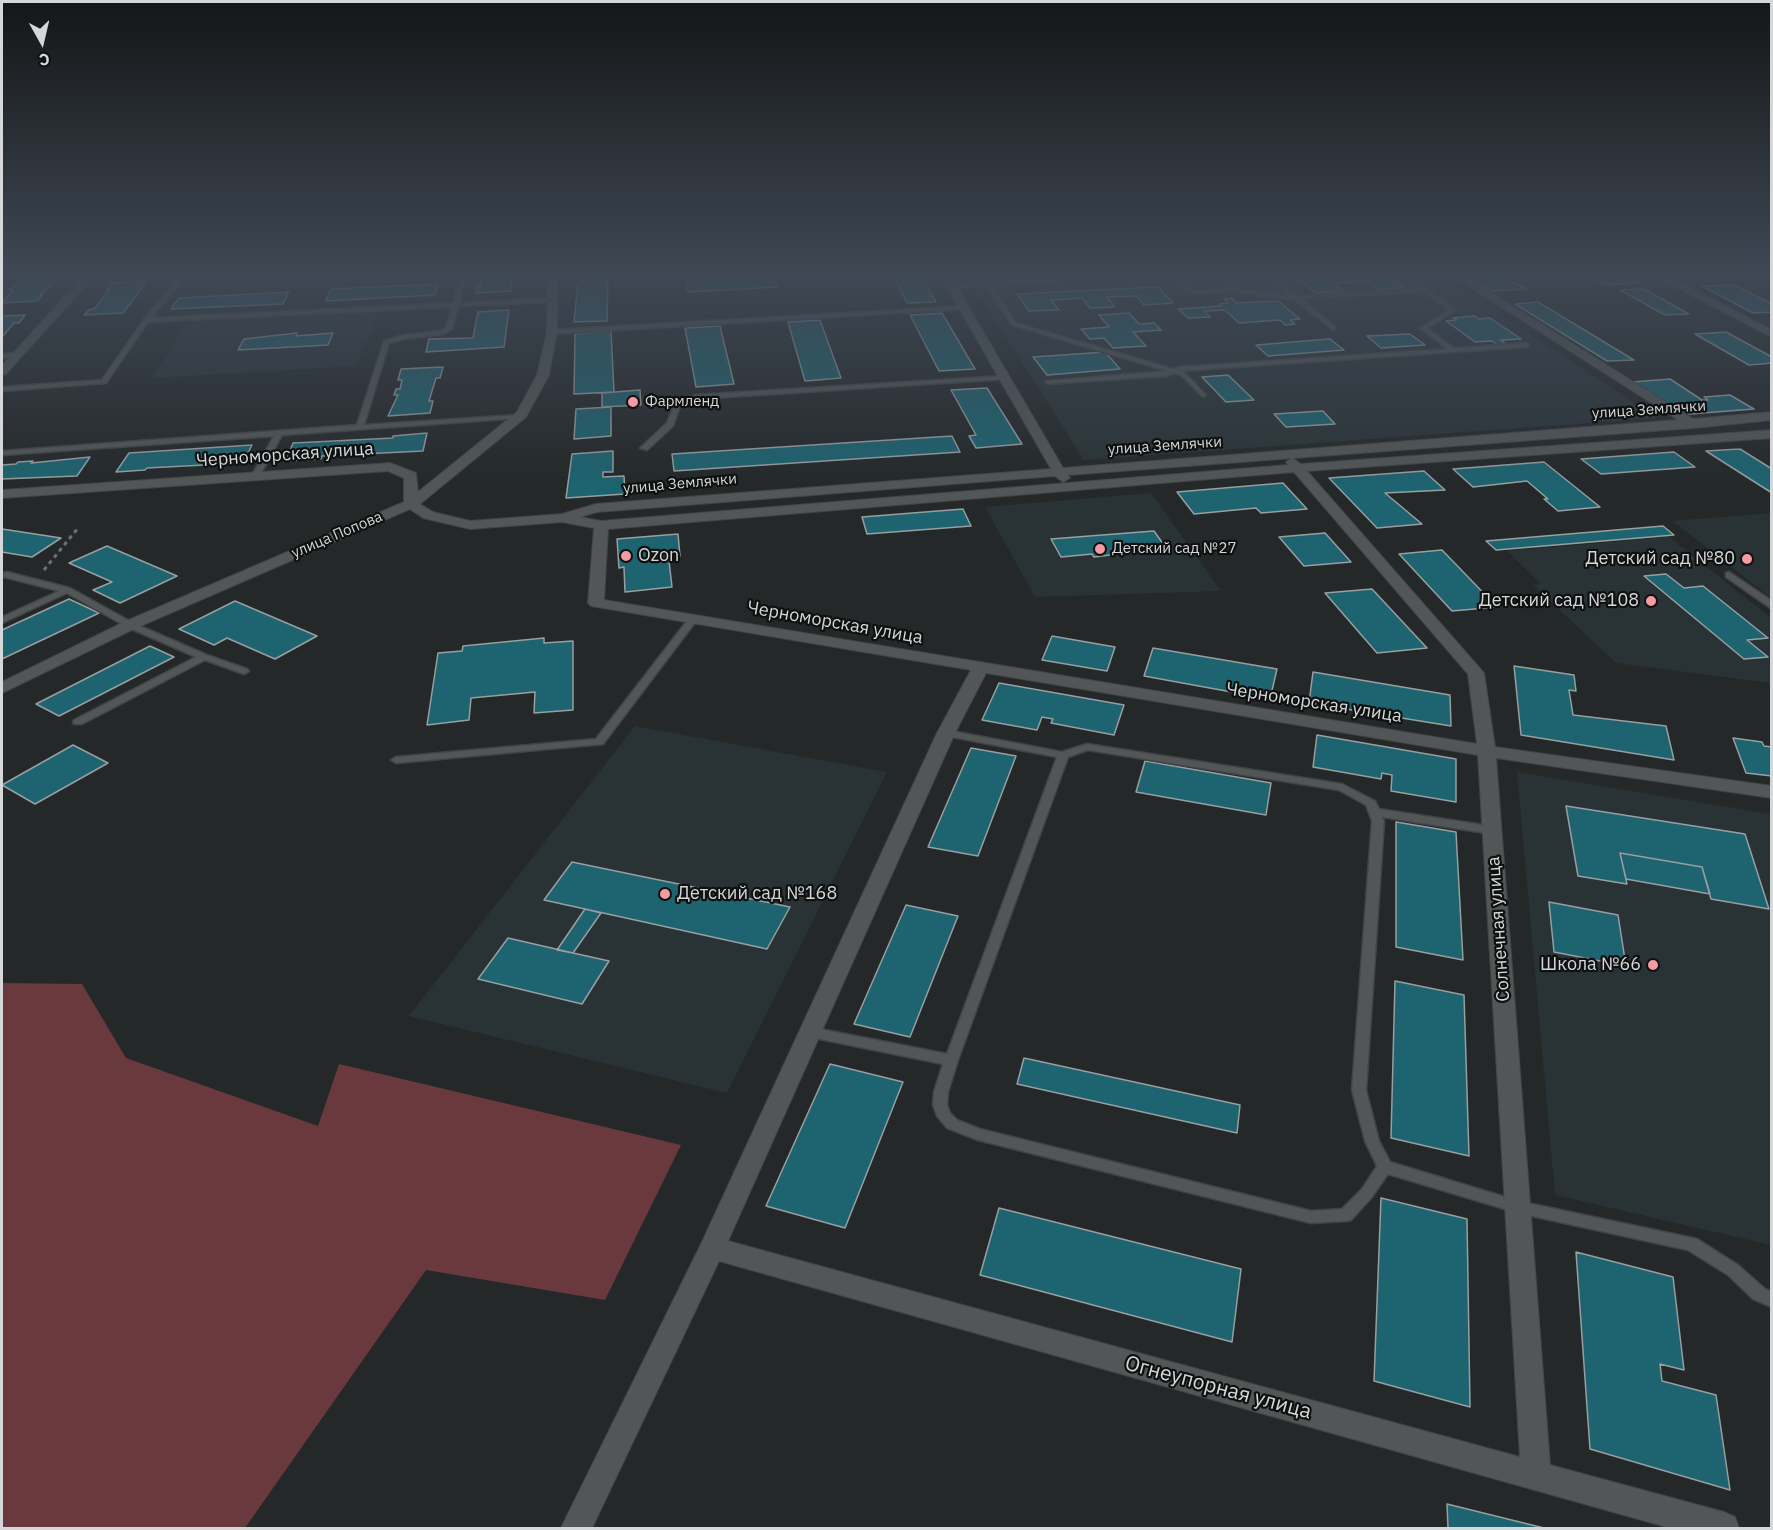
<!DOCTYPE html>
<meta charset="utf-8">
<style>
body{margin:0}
#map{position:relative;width:1773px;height:1530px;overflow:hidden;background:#242829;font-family:"IBM Plex Sans",sans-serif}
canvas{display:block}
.frame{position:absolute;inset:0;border:3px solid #d5d7d8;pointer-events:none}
.north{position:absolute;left:12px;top:12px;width:60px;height:60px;-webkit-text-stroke:4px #0f1111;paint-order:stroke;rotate:172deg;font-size:16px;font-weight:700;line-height:24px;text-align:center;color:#d5d7d8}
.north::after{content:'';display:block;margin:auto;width:21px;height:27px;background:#d5d7d8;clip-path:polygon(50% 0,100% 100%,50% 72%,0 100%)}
</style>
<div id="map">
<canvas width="1773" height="1530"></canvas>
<div class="frame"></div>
<div class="north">С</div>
</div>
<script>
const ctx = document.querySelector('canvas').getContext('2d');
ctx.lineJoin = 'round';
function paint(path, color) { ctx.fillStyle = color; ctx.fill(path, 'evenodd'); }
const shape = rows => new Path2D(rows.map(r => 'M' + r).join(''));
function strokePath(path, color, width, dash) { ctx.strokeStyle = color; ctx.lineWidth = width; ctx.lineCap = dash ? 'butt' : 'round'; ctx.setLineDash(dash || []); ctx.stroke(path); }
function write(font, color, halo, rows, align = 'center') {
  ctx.font = font + ' "IBM Plex Sans",sans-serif'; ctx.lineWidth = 4.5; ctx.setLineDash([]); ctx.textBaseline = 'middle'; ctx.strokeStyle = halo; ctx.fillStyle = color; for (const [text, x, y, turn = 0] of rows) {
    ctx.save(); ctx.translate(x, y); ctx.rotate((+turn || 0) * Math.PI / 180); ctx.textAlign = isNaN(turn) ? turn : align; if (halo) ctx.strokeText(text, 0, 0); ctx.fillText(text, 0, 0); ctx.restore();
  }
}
const built = shape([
 [967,275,1440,275,1657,418,1084,460],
 [380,310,356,366,151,378,189,321],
 [1151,493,1221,591,1035,597,985,507],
 [1771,513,1771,598,1673,521],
 [1669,537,1771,618,1771,683,1616,663,1533,585,1541,584,1507,551],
 [635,726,887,772,727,1093,409,1016],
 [1517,772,1771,814,1771,1245,1555,1195]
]);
const green = shape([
 [2,983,82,984,126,1058,318,1126,339,1064,681,1145,605,1300,426,1270,245,1528,2,1528]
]);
const building = shape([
 [28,275,61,275,40,295,43,295,37,301,2,303,13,290,9,290,28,275],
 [480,275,510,275,512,291,476,293,477,285,481,285,480,275],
 [893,275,921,275,936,302,907,303,893,275],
 [1467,275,1497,275,1527,289,1491,291,1467,275],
 [1594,275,1626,275,1639,283,1605,285,1591,277,1596,276,1594,275],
 [1679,275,1707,275,1713,278,1688,280,1679,275],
 [1343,276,1393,276,1400,279,1395,282,1404,288,1379,290,1368,281,1334,283,1345,292,1316,293,1298,278,1343,276],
 [774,277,777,287,688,292,687,282,774,277],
 [147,281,123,313,84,315,90,309,94,309,110,289,107,289,111,283,147,281],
 [608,281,607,321,574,322,578,282,608,281],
 [438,284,435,295,326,301,331,289,438,284],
 [1734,285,1772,304,1772,312,1753,313,1702,286,1734,285],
 [1158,287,1173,303,1144,305,1136,296,1107,297,1115,307,1090,308,1082,298,1051,300,1059,310,1029,311,1017,294,1158,287],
 [1644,289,1689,314,1665,315,1620,290,1644,289],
 [289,292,283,304,171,309,179,298,289,292],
 [1232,298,1236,303,1278,301,1300,319,1290,320,1295,324,1285,325,1280,320,1239,323,1225,310,1204,311,1210,317,1188,318,1178,309,1222,306,1219,304,1228,303,1224,299,1232,298],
 [1538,302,1634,360,1607,361,1515,304,1538,302],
 [509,310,504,347,426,352,429,339,473,338,478,312,509,310],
 [942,313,975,369,939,371,910,315,942,313],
 [1129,313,1139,324,1154,323,1161,330,1133,332,1146,346,1113,348,1104,338,1090,339,1081,329,1109,327,1099,315,1129,313],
 [25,315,19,323,14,323,2,337,2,316,25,315],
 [1475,316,1479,319,1490,318,1521,339,1501,340,1506,344,1497,345,1492,341,1475,342,1446,321,1457,320,1453,318,1475,316],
 [820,320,841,378,805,381,788,322,820,320],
 [720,326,734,384,696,387,685,328,720,326],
 [611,331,614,392,574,394,575,334,611,331],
 [1726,332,1772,357,1772,363,1749,365,1695,334,1726,332],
 [297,333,296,336,333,333,328,345,238,350,244,339,297,333],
 [1410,334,1425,345,1381,348,1367,336,1410,334],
 [1330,339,1344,350,1268,356,1256,345,1330,339],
 [1105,352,1120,369,1047,375,1033,357,1105,352],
 [443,367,440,378,436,378,429,401,433,401,430,413,388,416,398,395,394,395,396,389,400,389,402,380,398,380,401,369,443,367],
 [1228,375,1254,400,1226,402,1202,377,1228,375],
 [1670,379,1702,400,1708,400,1704,397,1730,395,1754,409,1690,414,1680,412,1632,382,1670,379],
 [987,388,1022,444,976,448,969,436,976,435,951,390,987,388],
 [640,390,641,405,602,407,602,393,640,390],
 [611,407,611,436,574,439,576,409,611,407],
 [1323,411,1335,424,1286,427,1274,414,1323,411],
 [427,433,423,451,322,456,321,459,286,461,293,443,393,438,393,436,427,433],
 [952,436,960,452,674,471,672,454,952,436],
 [252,445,243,463,147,468,145,470,116,472,129,453,252,445],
 [1740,449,1772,469,1772,493,1706,451,1740,449],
 [613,451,613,472,603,472,603,477,624,476,625,494,566,498,572,454,613,451],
 [1674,452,1695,467,1601,474,1581,459,1674,452],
 [90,457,77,476,2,479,2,465,16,464,18,462,33,461,31,463,90,457],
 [1544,462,1600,507,1558,511,1544,499,1548,499,1527,481,1473,487,1453,469,1544,462],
 [1424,471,1445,490,1385,493,1422,524,1377,528,1329,478,1424,471],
 [1283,483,1307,509,1261,513,1256,508,1194,514,1177,492,1283,483],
 [963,509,971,526,867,534,862,517,963,509],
 [1663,526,1674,535,1496,550,1486,541,1663,526],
 [2,529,61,538,32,557,2,552,2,529],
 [1154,531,1166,548,1094,557,1092,554,1061,557,1051,539,1154,531],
 [1325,533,1351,562,1304,566,1279,537,1325,533],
 [678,534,680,556,659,558,659,562,669,561,672,587,625,592,624,567,619,568,617,539,678,534],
 [107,546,177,576,120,603,93,590,112,582,69,563,107,546],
 [1442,550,1497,607,1452,611,1399,554,1442,550],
 [1666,574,1684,588,1703,586,1768,638,1747,640,1768,657,1744,659,1644,576,1666,574],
 [1372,589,1427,648,1377,653,1325,593,1372,589],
 [69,599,99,613,2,659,2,630,69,599],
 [235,601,317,636,275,659,227,638,214,645,179,629,235,601],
 [1052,636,1115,647,1107,671,1042,660,1052,636],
 [544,638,544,643,573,641,573,710,534,713,535,692,471,698,469,720,427,725,438,653,462,651,463,646,544,638],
 [150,646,174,657,59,716,36,704,150,646],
 [1153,648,1277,669,1270,699,1144,676,1153,648],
 [1514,666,1574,675,1576,691,1569,690,1573,715,1666,726,1674,760,1521,735,1514,666],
 [1313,672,1450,695,1451,726,1309,703,1313,672],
 [999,683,1124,705,1114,735,1051,723,1053,719,1042,717,1037,730,982,720,999,683],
 [1317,735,1456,759,1456,802,1391,791,1392,775,1382,773,1381,779,1313,767,1317,735],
 [1733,738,1762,742,1764,746,1772,747,1772,776,1746,773,1733,738],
 [73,745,108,763,35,804,2,785,73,745],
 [971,748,1016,756,978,856,928,847,971,748],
 [1145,761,1271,783,1266,815,1136,792,1145,761],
 [1566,806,1745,834,1769,909,1711,899,1702,867,1620,853,1627,884,1578,876,1566,806],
 [1396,822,1456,832,1463,960,1396,947,1396,822],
 [1620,853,1702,867,1710,894,1626,879,1620,853],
 [572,862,790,907,767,949,544,900,572,862],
 [1549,902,1618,915,1626,966,1554,952,1549,902],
 [906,905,958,916,910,1037,854,1024,906,905],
 [585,909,601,913,573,953,557,950,585,909],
 [508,938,573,953,609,961,582,1004,478,979,508,938],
 [1395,981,1464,995,1469,1156,1391,1138,1395,981],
 [1024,1058,1240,1105,1237,1133,1017,1084,1024,1058],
 [830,1064,903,1082,845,1228,766,1206,830,1064],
 [1381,1198,1467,1219,1470,1407,1374,1381,1381,1198],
 [999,1208,1241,1269,1232,1342,980,1275,999,1208],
 [1576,1252,1673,1277,1684,1370,1660,1364,1662,1381,1716,1395,1730,1490,1590,1449,1576,1252],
 [1447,1504,1544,1528,1545,1528,1448,1528,1447,1504]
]);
const path = shape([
 [44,570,78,528]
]);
const lane = shape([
 [182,275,188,275,151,318,453,303,461,275,467,275,459,303,553,298,556,300,553,302,458,306,452,329,444,334,404,339,389,343,364,425,518,415,522,417,520,418,282,435,259,477,255,479,251,477,274,436,2,455,2,451,357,425,384,341,403,335,440,331,446,328,452,307,148,322,106,383,2,391,2,387,102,380,144,319,182,275],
 [979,275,985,275,989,282,1109,275,1149,275,992,285,1016,323,1173,369,1179,367,1447,349,1420,328,1449,310,1424,292,1302,299,1335,327,1336,328,1333,330,1295,300,1234,292,1188,294,1169,275,1175,275,1190,290,1234,288,1290,296,1266,275,1273,275,1298,296,1419,289,1401,275,1408,275,1456,310,1427,328,1454,348,1527,343,1530,345,1527,347,1180,371,1185,373,1205,394,1206,395,1203,397,1181,375,1174,373,1167,376,1048,384,1045,382,1046,381,1167,371,1012,325,986,286,951,288,948,286,951,284,984,282,979,275],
 [964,306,967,308,966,309,552,334,549,332,552,330,964,306],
 [2,354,17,353,20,355,17,357,2,358,2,354],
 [1004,376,1007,378,1006,379,696,399,681,403,673,426,647,450,640,448,667,423,676,401,696,395,1004,376],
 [7,572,70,588,133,623,207,655,247,669,249,671,244,674,205,660,82,724,74,724,73,722,74,720,196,657,127,627,67,593,2,623,2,617,59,591,4,577,4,573,7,572],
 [1729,572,1772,601,1772,609,1726,577,1726,573,1729,572],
 [693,616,698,619,696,621,603,744,396,763,391,760,396,757,596,739,690,617,693,616],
 [946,730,1062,752,1087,744,1342,784,1375,801,1379,809,1496,827,1498,830,1496,833,1492,834,1382,817,1384,821,1366,1090,1379,1141,1390,1162,1518,1201,1697,1239,1738,1265,1765,1289,1772,1292,1772,1307,1753,1299,1728,1275,1688,1250,1518,1213,1388,1174,1372,1197,1351,1220,1346,1221,1311,1223,978,1140,947,1128,937,1116,933,1105,934,1092,943,1064,805,1036,803,1032,805,1028,810,1027,947,1054,1057,757,942,735,941,733,942,731,946,730],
 [1088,750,1339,790,1366,805,1372,821,1352,1090,1365,1141,1377,1166,1362,1189,1342,1209,1311,1211,980,1129,957,1120,950,1113,947,1105,948,1092,958,1060,1068,757,1088,750]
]);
const street = shape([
 [84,275,95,275,6,374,2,375,2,366,84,275],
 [548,275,558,275,557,332,549,375,526,417,420,504,433,512,470,521,562,514,596,504,1051,469,940,275,950,275,1063,468,1678,420,1451,275,1463,275,1693,419,1772,412,1772,420,1693,428,1068,475,1070,478,1063,482,1055,476,597,512,580,517,601,521,1288,465,1286,462,1292,458,1301,464,1772,430,1772,438,1307,471,1484,673,1495,747,1772,786,1772,798,1496,758,1550,1465,1724,1512,1735,1517,1739,1528,1670,1528,719,1261,592,1528,561,1528,702,1242,937,733,971,670,591,606,588,603,594,528,562,522,470,529,423,518,410,509,136,628,2,693,2,682,124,622,404,502,404,478,388,471,2,498,2,490,390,463,416,473,418,492,517,412,537,375,547,332,548,275],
 [1294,472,1468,674,1477,744,604,600,608,529,1294,472],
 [986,673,1478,755,1520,1457,728,1241,955,733,986,673]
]);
const secondary = shape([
 [1652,275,1665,275,1772,330,1772,337,1652,275]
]);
const markers = [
 [633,402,6,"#f49aa1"],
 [1100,549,6,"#f49aa1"],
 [626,556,6,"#f49aa1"],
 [1747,559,6,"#f49aa1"],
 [1651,601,6,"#f49aa1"],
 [665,894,6,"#f49aa1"],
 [1653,965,6,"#f49aa1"]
];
const farPoinames = [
 ["Фармленд",645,402],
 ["Детский сад №27",1112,549]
];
const farStreetnames = [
 ["улица Землячки",1649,410,-4],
 ["улица Землячки",1165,446,-4],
 ["улица Землячки",680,484,-5],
 ["улица Попова",337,535,-23]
];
const streetNames = [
 ["Черноморская улица",285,455,-4],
 ["Черноморская улица",835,623,10],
 ["Черноморская улица",1314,703,9],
 ["Солнечная улица",1499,929,-94]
];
const poiNames = [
 ["Ozon",638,556,"left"],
 ["Детский сад №80",1735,559],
 ["Детский сад №108",1639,601],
 ["Детский сад №168",677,894,"left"],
 ["Школа №66",1641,965]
];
const nearStreetnames = [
 ["Огнеупорная улица",1218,1388,15]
];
paint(built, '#293336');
paint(green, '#69393d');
paint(building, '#1d6370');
strokePath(building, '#999fa0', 1.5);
strokePath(lane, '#414445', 3);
strokePath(street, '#414445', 2);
strokePath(secondary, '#414445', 2);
strokePath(path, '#6d7172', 3, [4, 4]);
paint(lane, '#525657');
paint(street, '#525657');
paint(secondary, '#525657');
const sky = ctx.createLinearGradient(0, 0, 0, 490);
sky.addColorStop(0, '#141617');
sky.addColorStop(0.56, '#3f4854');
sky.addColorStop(1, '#3f485400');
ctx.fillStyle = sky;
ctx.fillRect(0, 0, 1773, 490);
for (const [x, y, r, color] of markers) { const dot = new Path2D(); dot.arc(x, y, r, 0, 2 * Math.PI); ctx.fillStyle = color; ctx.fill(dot); strokePath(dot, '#0f1111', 2); }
write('15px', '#d5d7d8', '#0f1111', farPoinames, 'left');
write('15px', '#d5d7d8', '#0f1111', farStreetnames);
write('18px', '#d5d7d8', '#0f1111', streetNames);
write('18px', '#d5d7d8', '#0f1111', poiNames, 'right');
write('21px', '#d5d7d8', '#0f1111', nearStreetnames);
</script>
